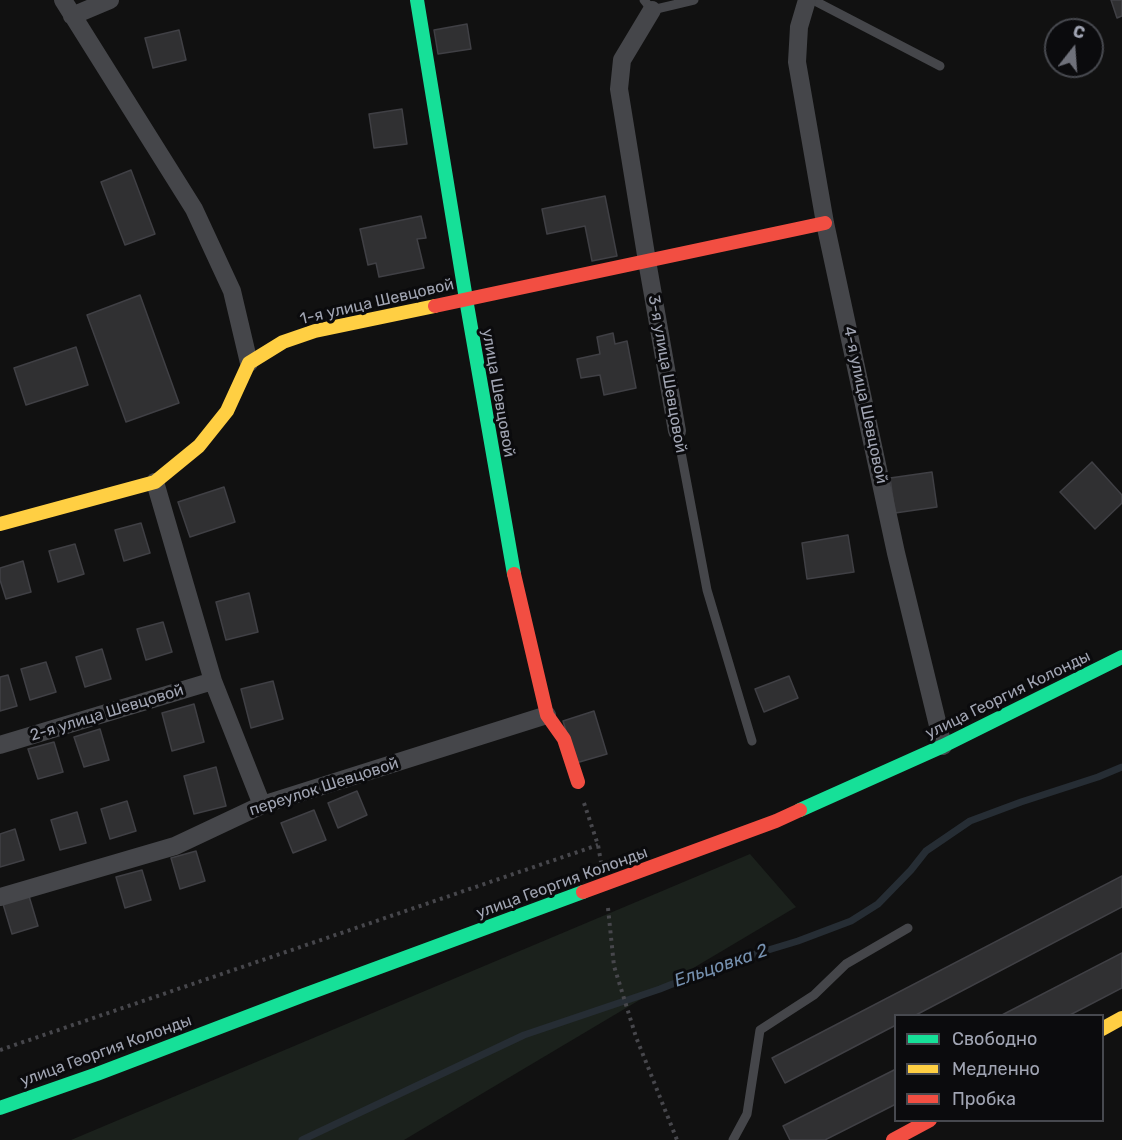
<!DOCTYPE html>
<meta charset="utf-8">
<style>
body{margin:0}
#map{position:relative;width:1122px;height:1140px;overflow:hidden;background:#111;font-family:Rubik,sans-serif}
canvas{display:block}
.legend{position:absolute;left:894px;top:1014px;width:210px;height:108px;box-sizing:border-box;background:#0b0b0d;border:2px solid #47494f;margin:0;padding:8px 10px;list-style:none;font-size:18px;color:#a1a5b3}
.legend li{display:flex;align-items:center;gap:12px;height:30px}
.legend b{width:30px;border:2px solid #47494f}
.north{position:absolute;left:1044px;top:18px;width:60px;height:60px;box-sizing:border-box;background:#0b0b0d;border:2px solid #47494f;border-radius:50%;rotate:17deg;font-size:16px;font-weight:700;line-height:24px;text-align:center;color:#a1a5b3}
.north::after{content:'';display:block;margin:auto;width:21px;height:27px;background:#6f717a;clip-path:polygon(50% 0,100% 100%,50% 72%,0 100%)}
</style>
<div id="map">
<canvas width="1122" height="1140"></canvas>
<ul class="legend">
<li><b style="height:8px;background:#16e098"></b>Свободно</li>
<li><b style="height:8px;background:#ffcf43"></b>Медленно</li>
<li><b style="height:8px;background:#f24e42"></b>Пробка</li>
</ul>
<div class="north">С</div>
</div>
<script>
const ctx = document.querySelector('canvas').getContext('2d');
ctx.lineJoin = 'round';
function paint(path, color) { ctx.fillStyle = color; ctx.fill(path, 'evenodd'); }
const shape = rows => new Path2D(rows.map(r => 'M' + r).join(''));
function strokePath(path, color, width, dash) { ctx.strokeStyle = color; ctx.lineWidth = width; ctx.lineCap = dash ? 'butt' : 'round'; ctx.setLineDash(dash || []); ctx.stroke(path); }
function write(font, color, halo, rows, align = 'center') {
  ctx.font = font + ' Rubik,sans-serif'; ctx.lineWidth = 6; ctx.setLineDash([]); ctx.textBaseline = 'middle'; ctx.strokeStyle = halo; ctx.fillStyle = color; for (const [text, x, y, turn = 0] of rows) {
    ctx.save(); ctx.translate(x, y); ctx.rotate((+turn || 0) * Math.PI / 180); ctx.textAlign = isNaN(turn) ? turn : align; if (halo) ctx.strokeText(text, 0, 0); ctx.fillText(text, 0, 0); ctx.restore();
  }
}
const green = shape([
 [750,854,796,907,404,1140,71,1140]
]);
const stream = shape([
 [302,1140,524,1035,660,989,722,964,798,941,851,921,878,904,911,870,926,851,970,821,1021,802,1098,777,1122,767]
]);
const building = shape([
 [1111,0,1122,0,1122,16,1117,18,1111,0],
 [467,24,471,49,438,54,434,30,467,24],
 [179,30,186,60,153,68,145,38,179,30],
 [402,109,407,144,374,148,369,114,402,109],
 [131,170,155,234,125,245,101,182,131,170],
 [605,196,617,256,592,261,585,226,547,234,542,209,605,196],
 [421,216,426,238,417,239,424,268,379,277,376,263,368,265,360,229,421,216],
 [140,295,179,403,126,422,87,315,140,295],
 [613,333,615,344,627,341,636,388,604,395,600,375,581,378,577,359,600,354,597,337,613,333],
 [76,347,88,385,26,405,14,368,76,347],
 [1092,462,1122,495,1122,503,1095,529,1060,492,1092,462],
 [932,472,937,507,895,513,890,478,932,472],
 [224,487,235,522,190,537,178,502,224,487],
 [141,523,150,553,124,561,115,530,141,523],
 [848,535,854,572,807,579,802,543,848,535],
 [75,544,84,574,58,582,49,551,75,544],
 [23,561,31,592,6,599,0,580,0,568,23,561],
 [249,593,258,632,226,640,216,602,249,593],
 [163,622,172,652,146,660,137,629,163,622],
 [102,649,111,679,85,687,76,657,102,649],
 [46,662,56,692,30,700,21,669,46,662],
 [8,675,17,706,0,711,0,677,8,675],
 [789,676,798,698,764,712,755,689,789,676],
 [273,681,283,719,251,728,241,689,273,681],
 [194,704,204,742,172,751,162,713,194,704],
 [594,711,607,754,576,763,563,721,594,711],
 [100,729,109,760,84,767,74,737,100,729],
 [54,742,63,772,38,779,28,749,54,742],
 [216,767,226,806,194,814,184,776,216,767],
 [357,791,367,815,338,828,328,803,357,791],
 [127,801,136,831,110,839,101,809,127,801],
 [314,810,326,840,293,853,281,823,314,810],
 [77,812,86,843,60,850,51,820,77,812],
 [15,829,24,860,0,867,0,834,15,829],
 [196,851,205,881,180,889,171,858,196,851],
 [142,870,151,900,125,908,116,877,142,870],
 [1122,876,1122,907,914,1016,896,1016,896,1025,785,1083,772,1058,1122,876],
 [29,896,38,926,12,934,3,904,29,896],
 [1122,953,1122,988,1068,1016,1000,1016,1122,953],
 [896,1069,896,1104,825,1140,790,1140,783,1126,896,1069]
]);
const path = shape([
 [584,803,598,845,601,862],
 [608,908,614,966,636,1037,677,1140],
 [0,1050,598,845]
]);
const lane = shape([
 [644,0,652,10,694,0],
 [813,0,940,66],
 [677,431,707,590,752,741],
 [733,1140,747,1114,760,1030,814,995,846,964,908,928]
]);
const street = shape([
 [63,0,194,209,232,291,249,363],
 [807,0,799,27,797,62,825,223,896,553,943,746],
 [652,10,622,60,619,89,647,261,677,431],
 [72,16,110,0],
 [155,482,213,681,262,805],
 [0,745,213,681],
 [0,897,175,846,262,805,547,715]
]);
const fast = shape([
 [417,0,466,299,514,574],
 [800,810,943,746,1122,657],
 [0,1108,97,1074,304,995,583,892]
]);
const slow = shape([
 [0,524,155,482,199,446,227,411,249,363,283,342,315,331,435,306],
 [1102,1029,1122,1018]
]);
const jam = shape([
 [435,306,825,223],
 [514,574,547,715,564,739,578,782],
 [583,892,776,821,800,810],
 [893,1140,930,1120]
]);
const streetNames = [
 ["1-я улица Шевцовой",377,302,-13],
 ["3-я улица Шевцовой",667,374,80],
 ["улица Шевцовой",498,393,80],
 ["4-я улица Шевцовой",865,405,78],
 ["улица Георгия Колонды",1008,695,-26],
 ["2-я улица Шевцовой",107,713,-17],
 ["переулок Шевцовой",324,787,-18],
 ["улица Георгия Колонды",562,883,-20],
 ["улица Георгия Колонды",106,1051,-20]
];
const waterNames = [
 ["Ельцовка 2",721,966,-19]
];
paint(green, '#1b211c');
strokePath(stream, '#262d34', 7);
paint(building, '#303032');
strokePath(building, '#404045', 1.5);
strokePath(path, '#47474c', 4, [3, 4.5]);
strokePath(lane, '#45464a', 9);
strokePath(street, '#45464a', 18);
strokePath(fast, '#16e098', 14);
strokePath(slow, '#ffcf43', 14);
strokePath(jam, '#f24e42', 14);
write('16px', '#a1a5b3', '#0b0b0d', streetNames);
write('italic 18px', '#7691b0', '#0b0b0d', waterNames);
</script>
